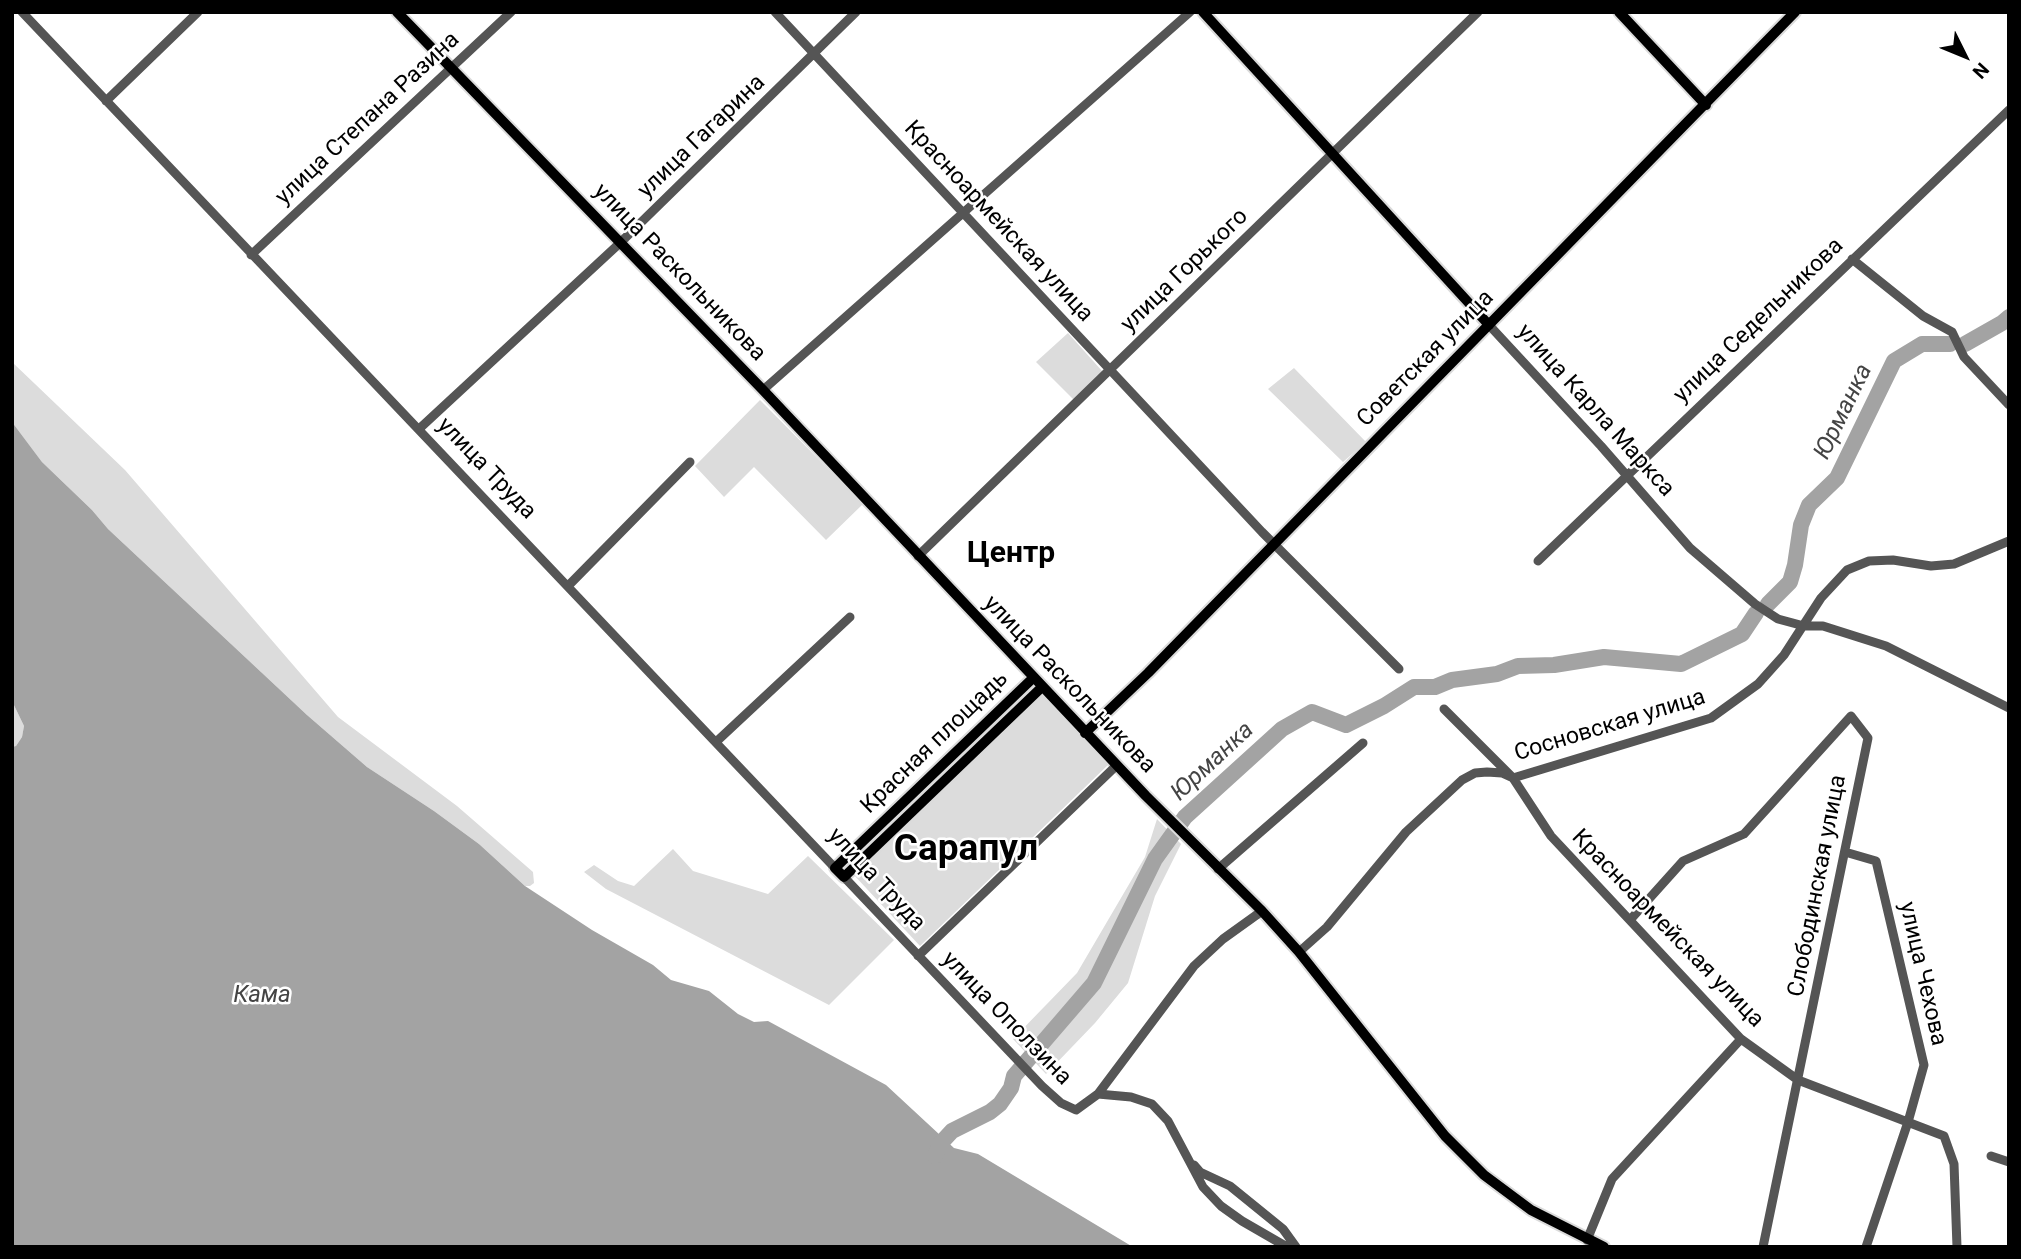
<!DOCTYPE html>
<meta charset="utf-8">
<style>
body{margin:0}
#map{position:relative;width:2021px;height:1259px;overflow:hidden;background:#fff;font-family:Roboto,sans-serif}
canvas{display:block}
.frame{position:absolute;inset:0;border:14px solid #000;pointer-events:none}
.north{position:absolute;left:1930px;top:21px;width:70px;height:70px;-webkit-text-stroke:5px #fff;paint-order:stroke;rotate:133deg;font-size:19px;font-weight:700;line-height:28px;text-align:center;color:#000}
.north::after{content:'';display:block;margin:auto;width:24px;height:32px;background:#000;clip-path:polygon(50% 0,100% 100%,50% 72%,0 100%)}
</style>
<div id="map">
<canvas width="2021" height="1259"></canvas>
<div class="frame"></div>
<div class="north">N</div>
</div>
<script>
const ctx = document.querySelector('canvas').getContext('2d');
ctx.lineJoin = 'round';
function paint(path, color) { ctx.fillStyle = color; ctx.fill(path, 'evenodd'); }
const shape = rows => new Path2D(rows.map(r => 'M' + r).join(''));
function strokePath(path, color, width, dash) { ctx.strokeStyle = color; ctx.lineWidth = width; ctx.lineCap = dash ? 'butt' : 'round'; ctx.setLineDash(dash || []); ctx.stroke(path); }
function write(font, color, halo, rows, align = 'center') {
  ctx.font = font + ' Roboto,sans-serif'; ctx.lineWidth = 5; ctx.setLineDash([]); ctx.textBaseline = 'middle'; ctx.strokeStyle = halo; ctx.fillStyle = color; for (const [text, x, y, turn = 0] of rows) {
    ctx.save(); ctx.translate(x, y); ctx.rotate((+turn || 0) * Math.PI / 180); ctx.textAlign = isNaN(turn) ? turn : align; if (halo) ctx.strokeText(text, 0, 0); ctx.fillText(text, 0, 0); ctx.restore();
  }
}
const green = shape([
 [1068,333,1103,372,1075,401,1036,362],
 [12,362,125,470,338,717,457,806,533,872,534,883,530,886,525,886,479,844,434,811,367,767,307,715,108,529,92,510,42,462,12,422],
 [1294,368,1366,442,1343,462,1268,389],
 [760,400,863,504,826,540,754,467,724,497,695,466],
 [1041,694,1108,765,920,946,853,874],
 [12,701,24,726,22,737,16,746,12,747],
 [1157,819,1181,844,1155,896,1128,983,1095,1023,1046,1074,1013,1039,1077,973,1145,857],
 [673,849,693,871,768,894,808,856,894,940,829,1005,606,889,584,872,594,865,618,881,634,886]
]);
const water = shape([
 [12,422,42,462,92,510,108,529,307,715,367,767,434,811,479,844,525,886,592,930,653,965,671,980,709,991,738,1014,754,1022,768,1021,886,1085,954,1148,978,1154,1133,1247,12,1247,12,747,16,746,22,737,24,726,12,701]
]);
const river = shape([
 [1965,344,2002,323,2009,317],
 [1768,604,1790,582,1795,565,1801,525,1809,505,1837,478,1894,361,1922,344,1950,344],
 [935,1156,940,1144,952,1131,990,1112,1000,1104,1011,1088,1014,1076,1094,983,1155,859,1185,817,1282,729,1312,712,1346,725,1384,706,1414,687,1435,687,1452,680,1497,674,1518,666,1554,665,1604,657,1681,664,1742,634,1756,613]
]);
const minor = shape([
 [22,12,835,868],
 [775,12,1262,532,1399,669],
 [106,101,198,12],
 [251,255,511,12],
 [1852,259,1923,316,1952,332,1964,357,2009,405],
 [1489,325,1601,446,1690,548,1755,604,1778,619,1804,626,1823,626,1886,646,2009,708],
 [763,390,1190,12],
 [419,429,621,242,856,12],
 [918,556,1478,12],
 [1538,561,2009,110],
 [568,586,690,462],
 [1444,709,1513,778,1551,836,1741,1039,1798,1080,1944,1136,1954,1164,1957,1247],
 [716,742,850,617],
 [1845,852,1876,861,1924,1065,1908,1122,1866,1247],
 [1218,869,1363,743],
 [844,877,1042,1086,1061,1103,1076,1110,1098,1094,1194,966,1223,939,1262,911],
 [1630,920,1683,861,1744,834,1851,716,1868,738,1763,1247],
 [1299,952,1327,927,1406,832,1462,780,1475,773,1487,772,1502,773,1513,778,1711,718,1758,684,1784,655,1821,598,1847,570,1869,561,1893,560,1931,566,1954,564,2009,541],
 [918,956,1117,765],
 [1098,1094,1131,1097,1152,1104,1168,1121,1203,1187,1221,1206,1242,1221,1287,1247],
 [1991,1156,2009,1162],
 [1194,1165,1200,1172,1230,1186,1283,1229,1296,1247],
 [1587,1240,1612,1179,1741,1039]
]);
const major = shape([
 [397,12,763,390,1146,796,1262,911,1299,952,1445,1136,1484,1175,1531,1210,1604,1247],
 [1203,12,1489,325],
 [1619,12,1706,105],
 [1033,678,835,868,844,877,1042,687],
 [1085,733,1148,673,1795,12]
]);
const streetNames = [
 ["улица Степана Разина",368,119,-43],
 ["улица Гагарина",702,137,-44],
 ["Красноармейская улица",998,222,47],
 ["улица Горького",1185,271,-44],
 ["улица Раскольникова",679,273,46],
 ["улица Седельникова",1759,321,-44],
 ["Советская улица",1426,359,-45],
 ["улица Карла Маркса",1595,411,48],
 ["улица Труда",486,469,46],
 ["улица Раскольникова",1069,685,46],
 ["Сосновская улица",1610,726,-17],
 ["Красная площадь",935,743,-44],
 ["улица Труда",876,880,47],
 ["Слободинская улица",1818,886,-79],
 ["Красноармейская улица",1667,929,46],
 ["улица Чехова",1922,974,77],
 ["улица Оползина",1006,1019,46]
];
const waterNames = [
 ["Юрманка",1844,412,-64],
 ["Юрманка",1213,762,-43],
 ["Кама",262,996]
];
const districtNames = [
 ["Центр",1011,554]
];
const townNames = [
 ["Сарапул",966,851]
];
paint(green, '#dcdcdc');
paint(water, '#a3a3a3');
strokePath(river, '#a3a3a3', 16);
strokePath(major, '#dbdbdb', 14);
strokePath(minor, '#555', 9);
strokePath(major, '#000', 10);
write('23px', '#000', '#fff', streetNames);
write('italic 24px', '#444', '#fff', waterNames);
write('bold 30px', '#000', '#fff', districtNames);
write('bold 37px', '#000', '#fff', townNames);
</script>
